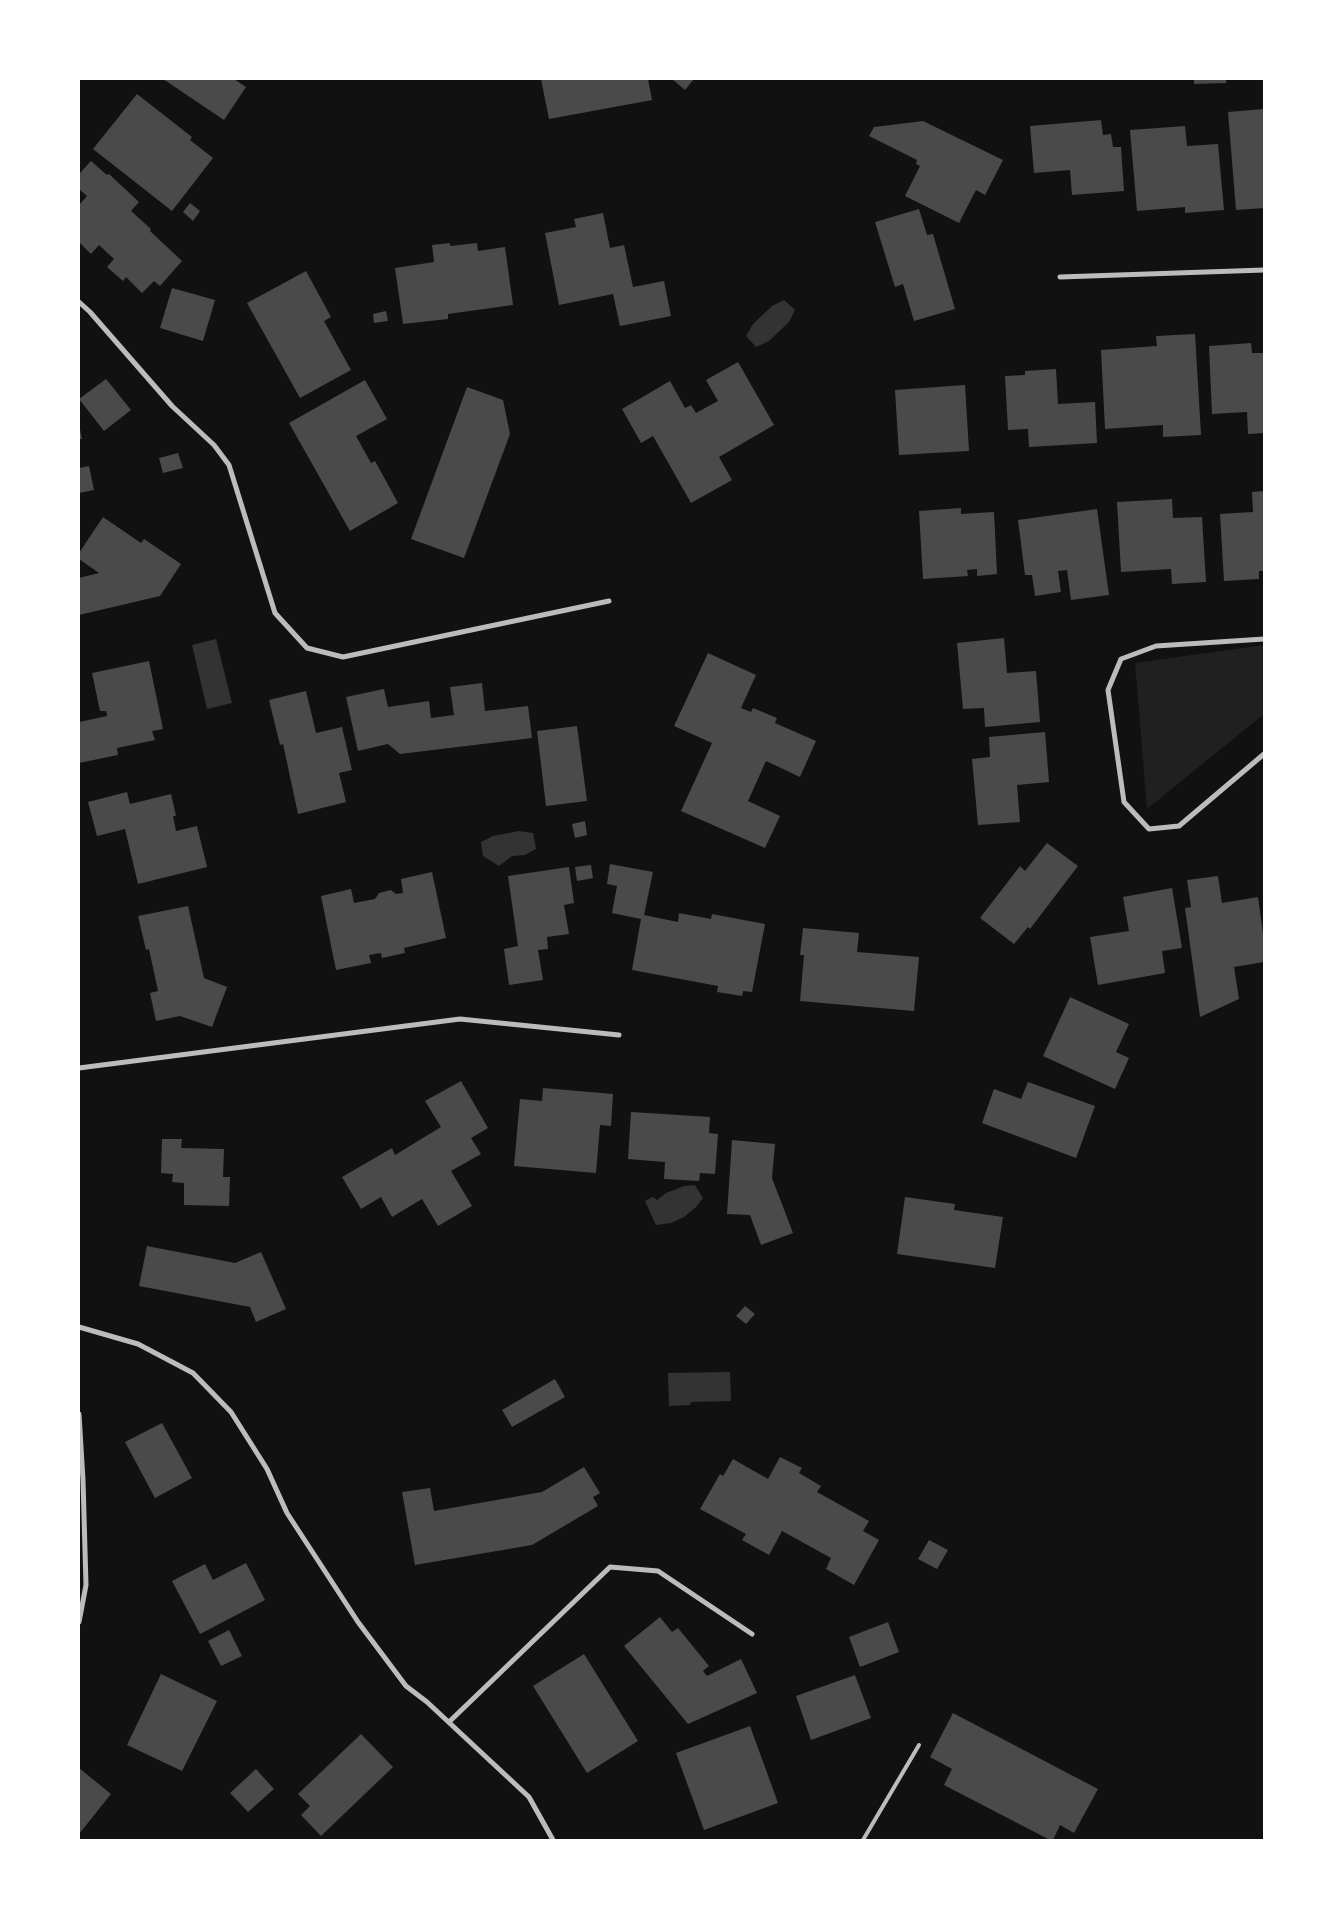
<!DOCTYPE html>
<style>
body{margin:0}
#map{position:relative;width:1343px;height:1919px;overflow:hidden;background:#111;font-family:"Crimson Pro",serif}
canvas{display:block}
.frame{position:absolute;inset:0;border:80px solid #fff;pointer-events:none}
</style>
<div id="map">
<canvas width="1343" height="1919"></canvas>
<div class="frame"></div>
</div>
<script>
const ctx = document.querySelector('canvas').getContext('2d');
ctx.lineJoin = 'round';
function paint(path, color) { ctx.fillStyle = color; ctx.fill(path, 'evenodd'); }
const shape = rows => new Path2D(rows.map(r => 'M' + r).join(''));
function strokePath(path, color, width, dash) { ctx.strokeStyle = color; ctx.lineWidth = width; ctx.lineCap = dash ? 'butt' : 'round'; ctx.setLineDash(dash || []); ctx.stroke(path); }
const green = shape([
 [1264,645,1264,714,1147,809,1135,663]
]);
const water = shape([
 [784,300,795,310,789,322,769,341,756,347,746,336,753,324,772,306],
 [216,639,232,703,207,709,192,645],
 [519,831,533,833,536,849,525,855,512,856,499,866,483,856,481,842,493,836],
 [695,1185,703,1198,696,1207,684,1217,671,1223,656,1225,645,1201,653,1197,657,1200,666,1193,684,1186],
 [730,1372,731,1401,691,1402,690,1405,669,1406,668,1373]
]);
const building = shape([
 [163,79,234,79,246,87,224,120],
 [541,79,648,79,652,100,549,119],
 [672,79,694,79,685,90],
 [1194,79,1226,79,1226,83,1194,84],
 [137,94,192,137,190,140,213,158,172,211,93,149],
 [1264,109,1264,208,1236,210,1228,112],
 [1101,120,1103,135,1111,134,1113,147,1121,147,1124,191,1072,195,1070,170,1034,173,1030,126],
 [923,121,1003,160,985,195,976,190,959,223,905,196,920,166,916,164,917,160,869,136,874,127],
 [1185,126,1187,146,1218,144,1224,210,1185,213,1185,207,1137,211,1130,130],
 [91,161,107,175,109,174,139,202,131,211,151,229,150,231,182,261,160,286,154,281,142,293,126,277,123,281,107,267,114,259,99,245,91,254,79,242,79,205,87,196,79,189,79,174],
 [190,203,200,211,193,221,183,212],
 [919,209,927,235,933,234,955,309,914,321,903,284,895,287,875,222],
 [603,213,610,248,624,245,633,287,664,281,671,316,620,326,613,294,559,305,545,233,576,227,574,219],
 [450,243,450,246,477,243,478,251,505,247,513,305,448,314,448,319,403,324,395,268,434,262,432,245],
 [306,271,331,317,324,321,351,370,300,398,247,303],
 [172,288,215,300,203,341,160,328],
 [386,311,388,321,374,323,373,314],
 [1195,334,1201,435,1163,437,1163,425,1105,429,1101,350,1157,346,1156,336],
 [1251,343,1252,353,1264,353,1264,433,1248,434,1247,412,1212,414,1209,346],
 [738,362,774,425,719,457,732,480,691,503,653,436,641,443,622,409,670,381,685,408,691,405,696,413,718,401,706,380],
 [1056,369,1058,404,1095,402,1097,443,1029,447,1028,429,1008,430,1005,376,1025,375,1025,371],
 [106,379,131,410,104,431,79,399],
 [365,380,387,419,356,436,371,463,375,461,398,503,350,531,289,423],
 [965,385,969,451,899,455,895,390],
 [467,387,503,400,510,434,464,558,411,539],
 [79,425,82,439,79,439],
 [178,453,183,468,163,473,159,458],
 [89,466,94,490,79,493,79,468],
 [1264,491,1264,571,1259,571,1259,579,1224,581,1220,514,1253,512,1252,492],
 [1172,499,1173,518,1202,517,1206,582,1172,584,1171,569,1121,572,1117,502],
 [961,508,961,514,994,512,997,574,977,576,977,569,967,570,968,576,923,579,919,511],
 [1097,509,1109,595,1071,600,1067,570,1058,571,1061,592,1035,596,1032,575,1025,575,1018,520],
 [103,517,141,543,144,539,181,564,160,596,79,615,79,578,99,573,79,559,79,553],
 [1004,638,1007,673,1036,671,1040,722,985,727,984,708,963,709,957,643],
 [708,653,756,675,741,708,751,712,753,708,777,718,775,723,816,741,800,777,766,761,748,801,780,816,765,848,681,811,712,743,674,726],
 [149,661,163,729,152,731,155,740,117,748,118,755,79,763,79,722,107,716,106,711,100,711,92,673],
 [482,683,485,711,528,706,532,738,400,754,388,744,358,751,346,697,384,689,388,707,429,701,431,718,454,715,450,687],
 [306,691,316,733,342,727,352,770,339,773,346,802,298,814,283,744,280,745,269,700],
 [577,726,587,801,546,806,537,731],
 [1045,732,1049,782,1017,785,1020,822,978,825,972,759,990,757,989,737],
 [127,792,130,804,171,794,176,816,173,816,176,831,197,826,207,867,138,884,125,829,97,836,88,802],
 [585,821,587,835,575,838,572,824],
 [1047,843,1078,866,1030,929,1028,927,1014,944,980,918,1020,866,1025,871],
 [610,864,653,872,644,915,678,922,679,913,711,919,712,914,765,924,752,992,743,991,742,996,717,992,718,986,632,970,641,919,612,913,617,886,607,884],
 [591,865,593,878,577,881,575,867],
 [569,867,574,903,564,905,569,934,547,937,548,949,538,950,543,980,509,985,504,949,518,946,508,876],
 [432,872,446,938,404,948,405,953,382,958,381,953,369,955,371,963,336,970,321,896,351,889,354,903,375,899,379,893,391,890,396,894,403,893,401,879],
 [1218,876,1222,903,1258,897,1264,941,1264,962,1234,967,1239,999,1200,1017,1185,908,1191,907,1187,880],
 [1172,888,1182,948,1162,951,1165,973,1098,985,1090,937,1129,931,1123,897],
 [188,906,204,978,227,987,212,1027,180,1016,156,1021,150,993,158,991,149,949,146,950,138,916],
 [803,928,859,933,857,952,919,957,914,1011,800,1001,804,955,800,955],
 [1070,997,1129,1024,1116,1052,1129,1058,1115,1089,1043,1056],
 [461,1081,488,1128,471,1138,481,1154,451,1171,472,1206,438,1226,422,1199,392,1217,381,1197,361,1209,342,1177,392,1148,395,1155,441,1127,425,1101],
 [1028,1082,1095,1106,1076,1158,982,1123,994,1089,1021,1099],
 [543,1088,613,1094,611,1126,600,1125,596,1173,514,1166,520,1099,542,1101],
 [631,1112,710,1117,709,1133,718,1134,715,1174,700,1173,699,1181,664,1179,665,1162,628,1159],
 [162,1139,182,1139,181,1148,224,1149,223,1177,230,1177,229,1206,184,1205,184,1183,172,1182,173,1174,161,1173],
 [732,1140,775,1144,772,1178,793,1233,761,1245,750,1215,727,1214],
 [905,1197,955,1204,954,1210,1003,1217,995,1268,897,1254],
 [147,1246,235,1263,261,1252,286,1309,256,1322,250,1307,139,1286],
 [745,1306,755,1314,746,1324,736,1316],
 [555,1379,565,1397,512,1427,502,1410],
 [162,1423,192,1478,155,1498,125,1442],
 [780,1457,802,1468,799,1473,821,1486,817,1492,869,1521,863,1531,879,1540,854,1585,826,1569,831,1558,782,1531,769,1555,742,1540,746,1534,700,1509,720,1474,723,1476,733,1459,768,1479],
 [584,1467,600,1493,593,1497,598,1506,532,1545,415,1565,402,1492,430,1488,434,1511,542,1492],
 [929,1540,948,1550,937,1569,918,1559],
 [246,1563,265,1600,200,1634,172,1581,205,1564,213,1580],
 [660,1617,672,1632,678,1628,709,1666,703,1671,707,1676,741,1659,757,1693,688,1724,624,1646],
 [888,1622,899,1652,860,1667,849,1637],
 [229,1630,242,1656,221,1666,208,1641],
 [584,1654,638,1741,587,1773,533,1686],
 [161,1674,217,1701,182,1771,127,1745],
 [855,1675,871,1718,811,1740,796,1696],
 [953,1713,1098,1789,1074,1833,1060,1825,1053,1840,1050,1840,944,1785,952,1769,930,1757],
 [750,1726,778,1803,704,1830,676,1753],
 [361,1734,393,1767,321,1836,301,1815,310,1806,298,1794],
 [79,1768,111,1794,79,1834],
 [256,1769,274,1789,248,1812,230,1793]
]);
const service = shape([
 [863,1840,919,1745]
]);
const minor = shape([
 [1060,277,1264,270],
 [79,302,90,312,172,406,214,445,229,465,275,613,307,648,343,657,609,601],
 [1264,639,1156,646,1121,659,1108,690,1124,802,1149,829,1179,826,1264,754],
 [79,1068,460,1019,619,1035],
 [79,1327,138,1344,193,1373,231,1412,267,1469,287,1513,358,1622,406,1686,427,1702,529,1797,553,1840],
 [79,1414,83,1480,86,1585,79,1622],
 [449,1722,610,1567,658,1571,752,1634]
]);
paint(green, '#202020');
paint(water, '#333');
paint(building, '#4a4a4a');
strokePath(service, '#bcbcbc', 4);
strokePath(minor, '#bcbcbc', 5);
</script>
